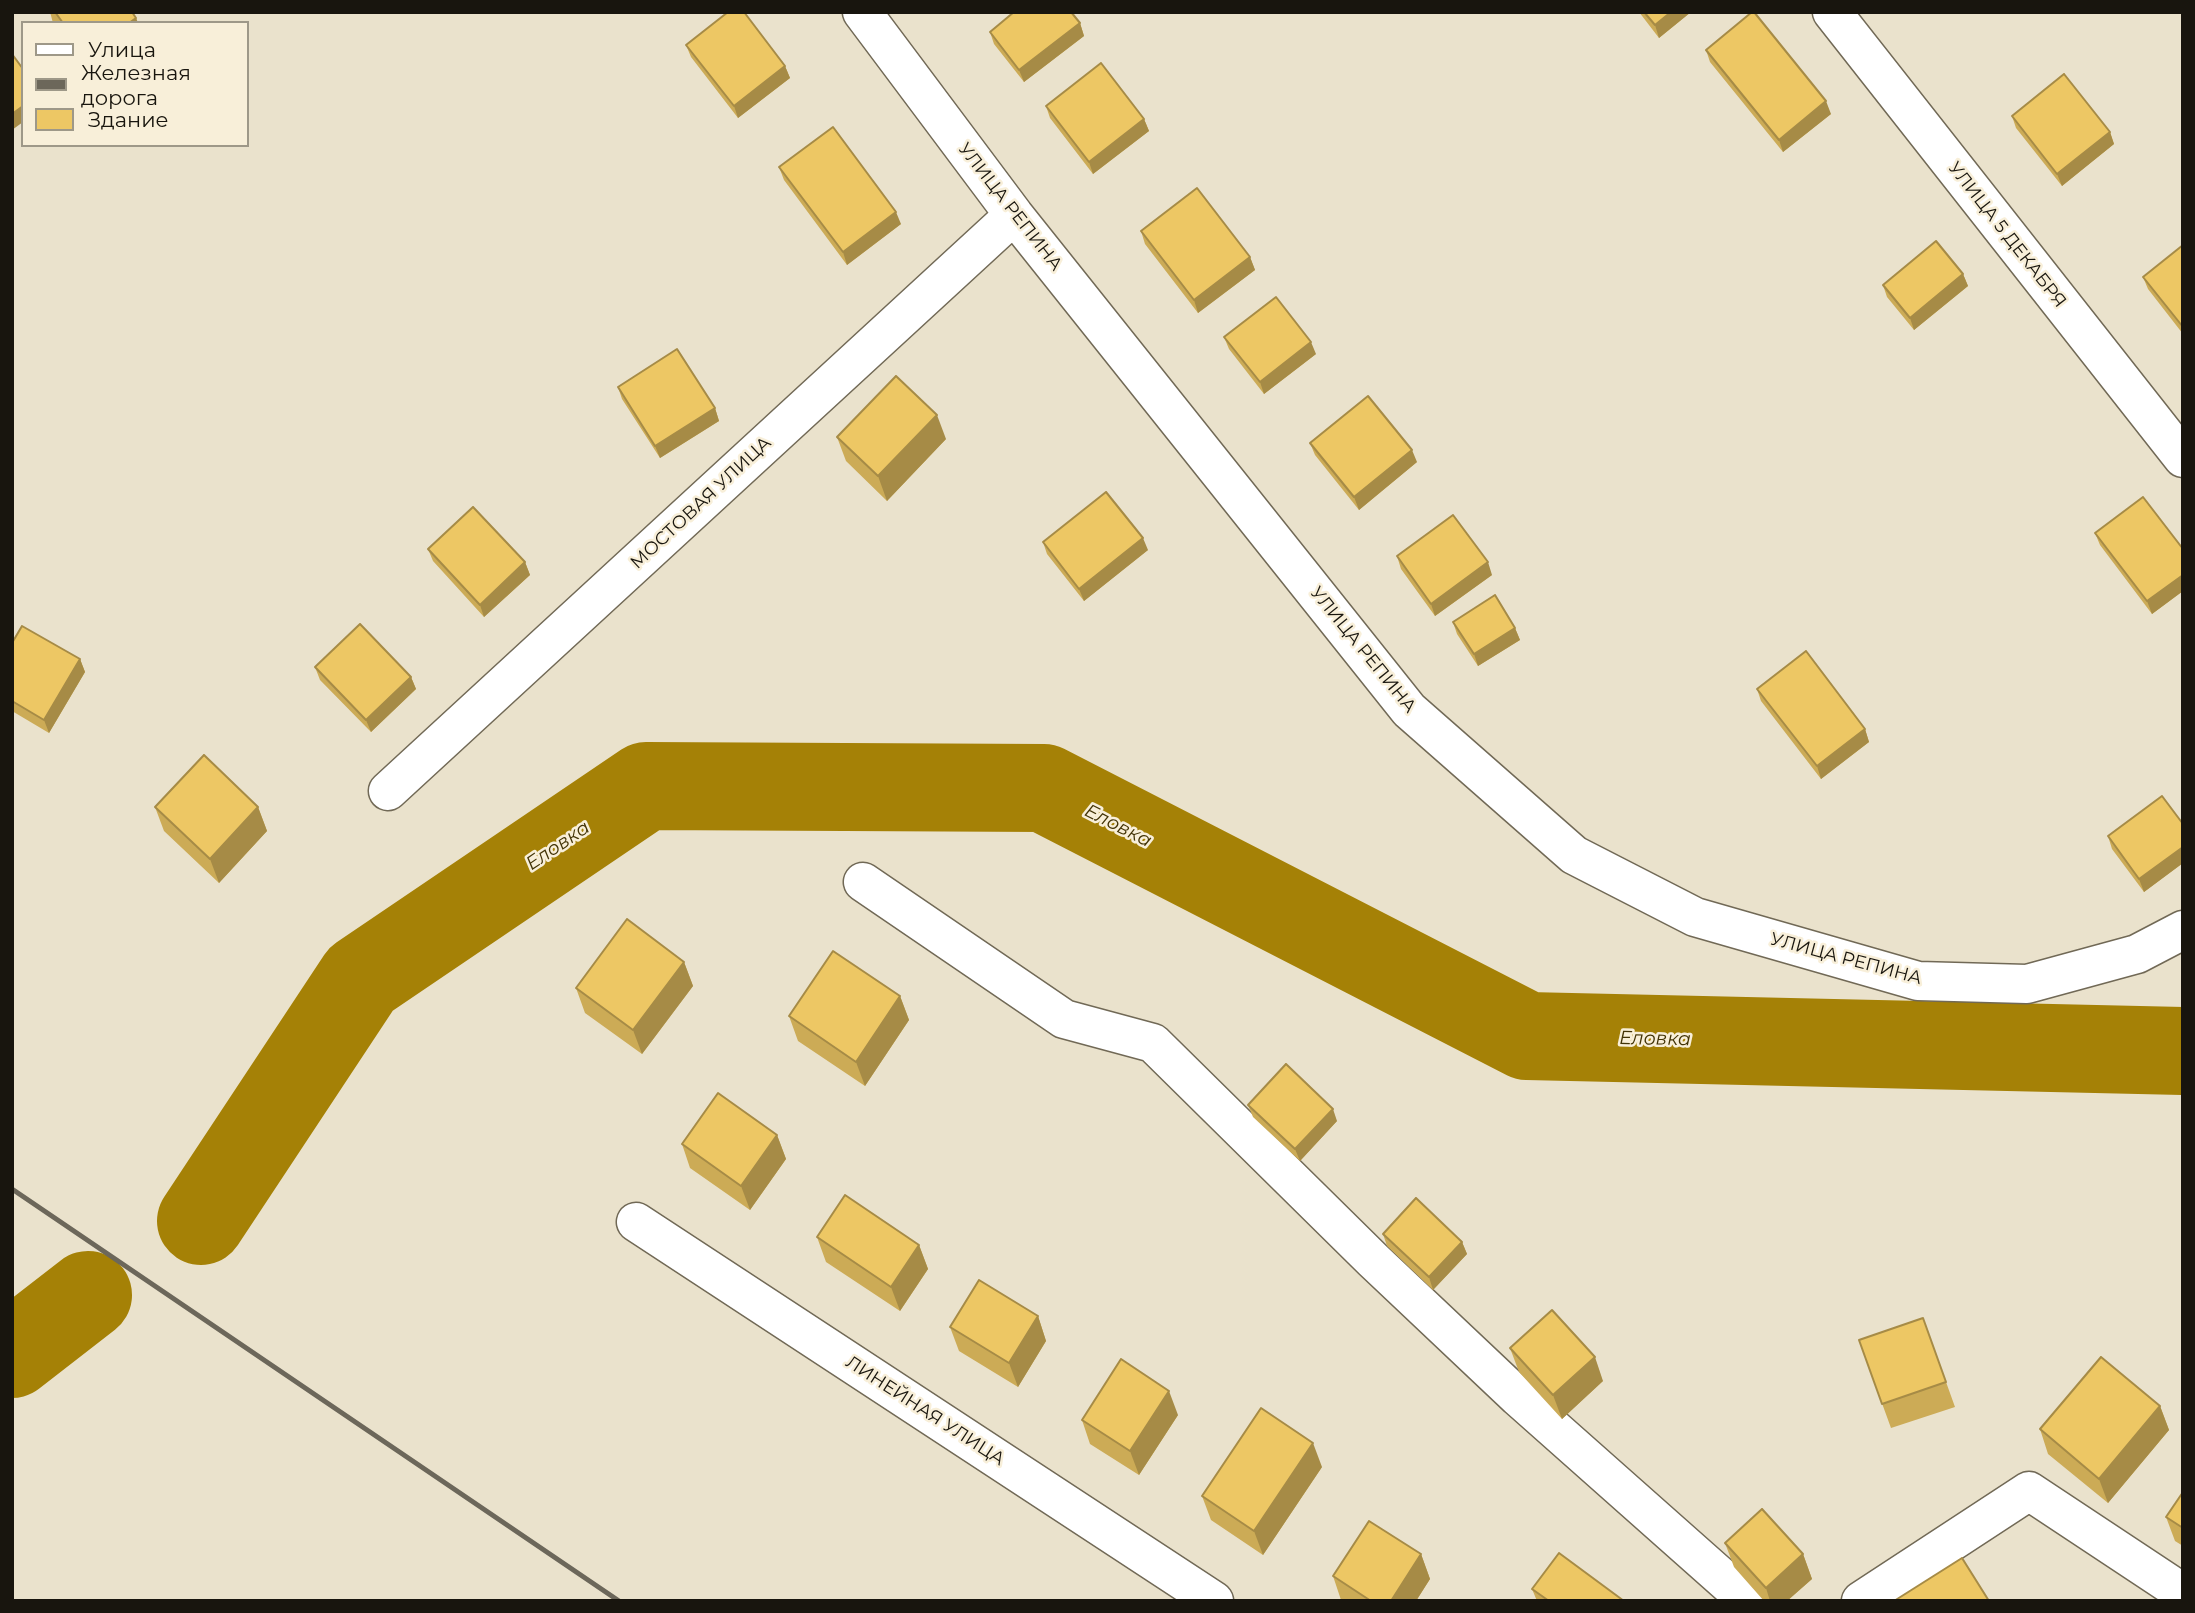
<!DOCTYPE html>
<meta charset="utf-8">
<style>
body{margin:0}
#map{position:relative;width:2195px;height:1613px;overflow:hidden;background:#eae2cc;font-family:Montserrat,sans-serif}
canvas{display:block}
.frame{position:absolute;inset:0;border:14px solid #18150e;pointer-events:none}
.legend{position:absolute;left:21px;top:21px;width:228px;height:126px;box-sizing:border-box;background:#f8efd9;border:2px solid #9e9888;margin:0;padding:9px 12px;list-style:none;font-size:21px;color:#18150e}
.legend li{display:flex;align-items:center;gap:14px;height:35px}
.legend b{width:35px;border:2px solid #9e9888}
</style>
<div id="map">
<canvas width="2195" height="1613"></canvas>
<div class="frame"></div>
<ul class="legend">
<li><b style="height:9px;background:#fff"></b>Улица</li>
<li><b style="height:9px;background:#6c675a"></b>Железная дорога</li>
<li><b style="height:19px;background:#edc764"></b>Здание</li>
</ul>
</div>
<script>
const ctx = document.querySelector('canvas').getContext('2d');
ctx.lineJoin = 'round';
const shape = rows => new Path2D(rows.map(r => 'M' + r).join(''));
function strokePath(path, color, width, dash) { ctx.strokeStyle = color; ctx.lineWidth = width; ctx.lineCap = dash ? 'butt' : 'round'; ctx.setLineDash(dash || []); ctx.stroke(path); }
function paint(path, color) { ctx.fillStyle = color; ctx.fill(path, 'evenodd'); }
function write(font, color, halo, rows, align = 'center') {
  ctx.font = font + ' Montserrat,sans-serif'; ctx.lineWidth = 5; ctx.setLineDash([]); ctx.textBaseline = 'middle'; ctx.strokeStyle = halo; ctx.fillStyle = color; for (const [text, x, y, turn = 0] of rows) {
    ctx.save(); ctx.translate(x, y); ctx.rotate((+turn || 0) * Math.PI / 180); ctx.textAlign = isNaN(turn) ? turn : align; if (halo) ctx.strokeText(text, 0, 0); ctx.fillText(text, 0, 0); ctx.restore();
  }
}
const river = shape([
 [201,1221,361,979,646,786,1044,788,1527,1036,2183,1051],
 [12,1354,88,1295]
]);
const minor = shape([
 [862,12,1014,215,1409,710,1574,855,1695,917,1918,981,2027,984,2137,954,2183,930],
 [1832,12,2183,458],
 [388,791,1014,215],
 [863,882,1064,1019,1153,1043,1373,1260,1518,1397,1748,1601],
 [636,1222,1214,1601],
 [1861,1601,2029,1491,2183,1593]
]);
const rail = shape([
 [12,1189,619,1601]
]);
const wall = shape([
 [50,12,136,18,138,23,53,23],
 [1639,12,1691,12,1659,38],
 [1080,23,1084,36,1024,82,994,44,990,32],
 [686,45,785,66,790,78,738,118,691,57],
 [1706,50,1831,114,1783,152,1710,62],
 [1046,106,1144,119,1149,131,1093,174,1050,118],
 [2012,116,2110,132,2114,144,2062,186,2016,128],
 [779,167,901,224,847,265,784,180],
 [1141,231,1250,257,1255,270,1198,313,1145,244],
 [2183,245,2183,334,2148,289,2143,277],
 [1963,274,1968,286,1914,330,1887,297,1883,285],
 [1224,337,1316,354,1264,394,1229,349],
 [618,387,715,408,719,421,660,458,622,399],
 [837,437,946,439,887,501,846,461],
 [1310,443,1417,462,1359,510,1315,455],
 [2095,533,2183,549,2183,591,2152,614,2100,545],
 [1043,542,1148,550,1084,601,1047,554],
 [428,549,525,562,530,575,484,617,433,561],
 [1397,556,1492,575,1435,616,1401,569],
 [1453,622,1515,628,1520,640,1478,666,1457,634],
 [12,643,80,659,85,672,49,733,12,711],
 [315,667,411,677,416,689,371,732,320,680],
 [1757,689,1865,729,1869,742,1821,779,1761,701],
 [155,807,258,807,267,831,219,883,164,831],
 [2183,824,2183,863,2144,892,2112,849,2108,836],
 [684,962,693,986,642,1054,585,1013,576,988],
 [900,996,909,1020,865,1086,798,1041,789,1016],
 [1248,1105,1337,1121,1300,1161,1253,1117],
 [777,1135,786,1159,750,1210,690,1168,682,1144],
 [1383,1234,1462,1242,1467,1254,1433,1290,1387,1246],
 [817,1237,919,1245,928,1269,900,1311,826,1262],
 [1038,1316,1046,1341,1018,1387,959,1351,950,1327],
 [1923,1318,1955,1407,1891,1428,1859,1340],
 [1510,1348,1603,1381,1562,1419,1519,1372],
 [2160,1406,2169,1430,2108,1503,2048,1454,2040,1429],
 [1178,1415,1139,1475,1090,1444,1082,1420],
 [1322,1467,1263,1555,1211,1520,1202,1496],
 [2183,1492,2183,1546,2175,1541,2166,1517],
 [1725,1543,1803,1554,1812,1579,1787,1601,1764,1601,1734,1567],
 [1421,1554,1430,1579,1416,1601,1341,1600,1333,1576],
 [1532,1589,1624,1601,1537,1601]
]);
const shadedWall = shape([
 [1671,12,1691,12,1659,38,1655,25],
 [136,18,138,23,129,23],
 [1080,23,1084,36,1024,82,1019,70],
 [785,66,790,78,738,118,734,106],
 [1826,101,1831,114,1783,152,1779,140],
 [23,106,23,122,12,130,12,114],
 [1144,119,1149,131,1093,174,1089,162],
 [2110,132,2114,144,2062,186,2057,174],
 [896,212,901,224,847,265,843,252],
 [1250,257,1255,270,1198,313,1194,300],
 [1963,274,1968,286,1914,330,1910,318],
 [1311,342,1316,354,1264,394,1260,382],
 [715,408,719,421,660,458,655,446],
 [937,415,946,439,887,501,878,476],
 [1412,450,1417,462,1359,510,1354,497],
 [1143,538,1148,550,1084,601,1079,589],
 [525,562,530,575,484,617,480,605],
 [1488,562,1492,575,1435,616,1431,604],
 [2183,575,2183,591,2152,614,2147,601],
 [1515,628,1520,640,1478,666,1474,654],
 [80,659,85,672,49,733,44,720],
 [411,677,416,689,371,732,366,720],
 [1865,729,1869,742,1821,779,1817,766],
 [258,807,267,831,219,883,210,859],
 [2183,847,2183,863,2144,892,2139,879],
 [684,962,693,986,642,1054,633,1030],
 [900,996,909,1020,865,1086,856,1062],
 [1333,1109,1337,1121,1300,1161,1295,1149],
 [777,1135,786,1159,750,1210,741,1186],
 [1462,1242,1467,1254,1433,1290,1429,1277],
 [919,1245,928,1269,900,1311,891,1287],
 [1038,1316,1046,1341,1018,1387,1009,1363],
 [1595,1357,1603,1381,1562,1419,1553,1395],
 [1169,1391,1178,1415,1139,1475,1130,1451],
 [2160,1406,2169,1430,2108,1503,2099,1479],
 [1313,1443,1322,1467,1263,1555,1254,1531],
 [1421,1554,1430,1579,1416,1601,1391,1601],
 [1803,1554,1812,1579,1787,1601,1770,1601,1766,1588]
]);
const building = shape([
 [55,12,132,12,136,18,129,23,63,23,55,12],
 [728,12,744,12,785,66,734,106,686,45,728,12],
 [1014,12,1071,12,1080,23,1019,70,990,32,1014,12],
 [1644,12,1671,12,1655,25,1644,12],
 [1752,12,1754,12,1826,101,1779,140,1706,50,1752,12],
 [12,54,23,69,23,106,12,114,12,54],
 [1101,63,1144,119,1089,162,1046,106,1101,63],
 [2064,74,2110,132,2057,174,2012,116,2064,74],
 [833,127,896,212,843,252,779,167,833,127],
 [1197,188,1250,257,1194,300,1141,231,1197,188],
 [1936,241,1963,274,1910,318,1883,285,1936,241],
 [2183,245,2183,327,2143,277,2183,245],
 [1276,297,1311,342,1260,382,1224,337,1276,297],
 [677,349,715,408,655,446,618,387,677,349],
 [896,376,937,415,878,476,837,437,896,376],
 [1368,396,1412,450,1354,497,1310,443,1368,396],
 [1106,492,1143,538,1079,589,1043,542,1106,492],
 [2143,497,2183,549,2183,575,2147,601,2095,533,2143,497],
 [473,507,525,562,480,605,428,549,473,507],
 [1453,515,1488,562,1431,604,1397,556,1453,515],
 [1495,595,1515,628,1474,654,1453,622,1495,595],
 [360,624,411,677,366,720,315,667,360,624],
 [22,626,80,659,44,720,12,701,12,643,22,626],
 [1806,651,1865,729,1817,766,1757,689,1806,651],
 [204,755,258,807,210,859,155,807,204,755],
 [2162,796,2183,824,2183,847,2139,879,2108,836,2162,796],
 [627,919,684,962,633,1030,576,988,627,919],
 [833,951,900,996,856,1062,789,1016,833,951],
 [1286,1064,1333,1109,1295,1149,1248,1105,1286,1064],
 [718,1093,777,1135,741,1186,682,1144,718,1093],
 [845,1195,919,1245,891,1287,817,1237,845,1195],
 [1416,1198,1462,1242,1429,1277,1383,1234,1416,1198],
 [979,1280,1038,1316,1009,1363,950,1327,979,1280],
 [1552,1310,1595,1357,1553,1395,1510,1348,1552,1310],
 [1923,1318,1946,1382,1882,1404,1859,1340,1923,1318],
 [2101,1357,2160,1406,2099,1479,2040,1429,2101,1357],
 [1121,1359,1169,1391,1130,1451,1082,1420,1121,1359],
 [1261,1408,1313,1443,1254,1531,1202,1496,1261,1408],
 [2183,1492,2183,1528,2166,1517,2183,1492],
 [1762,1509,1803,1554,1766,1588,1725,1543,1762,1509],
 [1369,1521,1421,1554,1391,1601,1371,1601,1333,1576,1369,1521],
 [1559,1553,1624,1601,1549,1601,1532,1589,1559,1553],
 [1962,1558,1989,1601,1894,1601,1962,1558]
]);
const streetNames = [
 ["УЛИЦА РЕПИНА",1010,207,52],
 ["УЛИЦА 5 ДЕКАБРЯ",2007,235,52],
 ["МОСТОВАЯ УЛИЦА",701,503,-43],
 ["УЛИЦА РЕПИНА",1363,650,51],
 ["УЛИЦА РЕПИНА",1846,959,15],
 ["ЛИНЕЙНАЯ УЛИЦА",925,1411,33]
];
const waterNames = [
 ["Еловка",1118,826,27],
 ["Еловка",558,846,-34],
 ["Еловка",1655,1039,1]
];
strokePath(river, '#a58106', 88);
strokePath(minor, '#716956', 41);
strokePath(minor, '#fff', 38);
strokePath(rail, '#6c675a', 5);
paint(wall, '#ccab56');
paint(shadedWall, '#a68b46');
paint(building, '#edc764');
strokePath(building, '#a68b46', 2);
write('18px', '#18150e', '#f8efd9', streetNames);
write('italic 19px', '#423306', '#f8efd9', waterNames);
</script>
